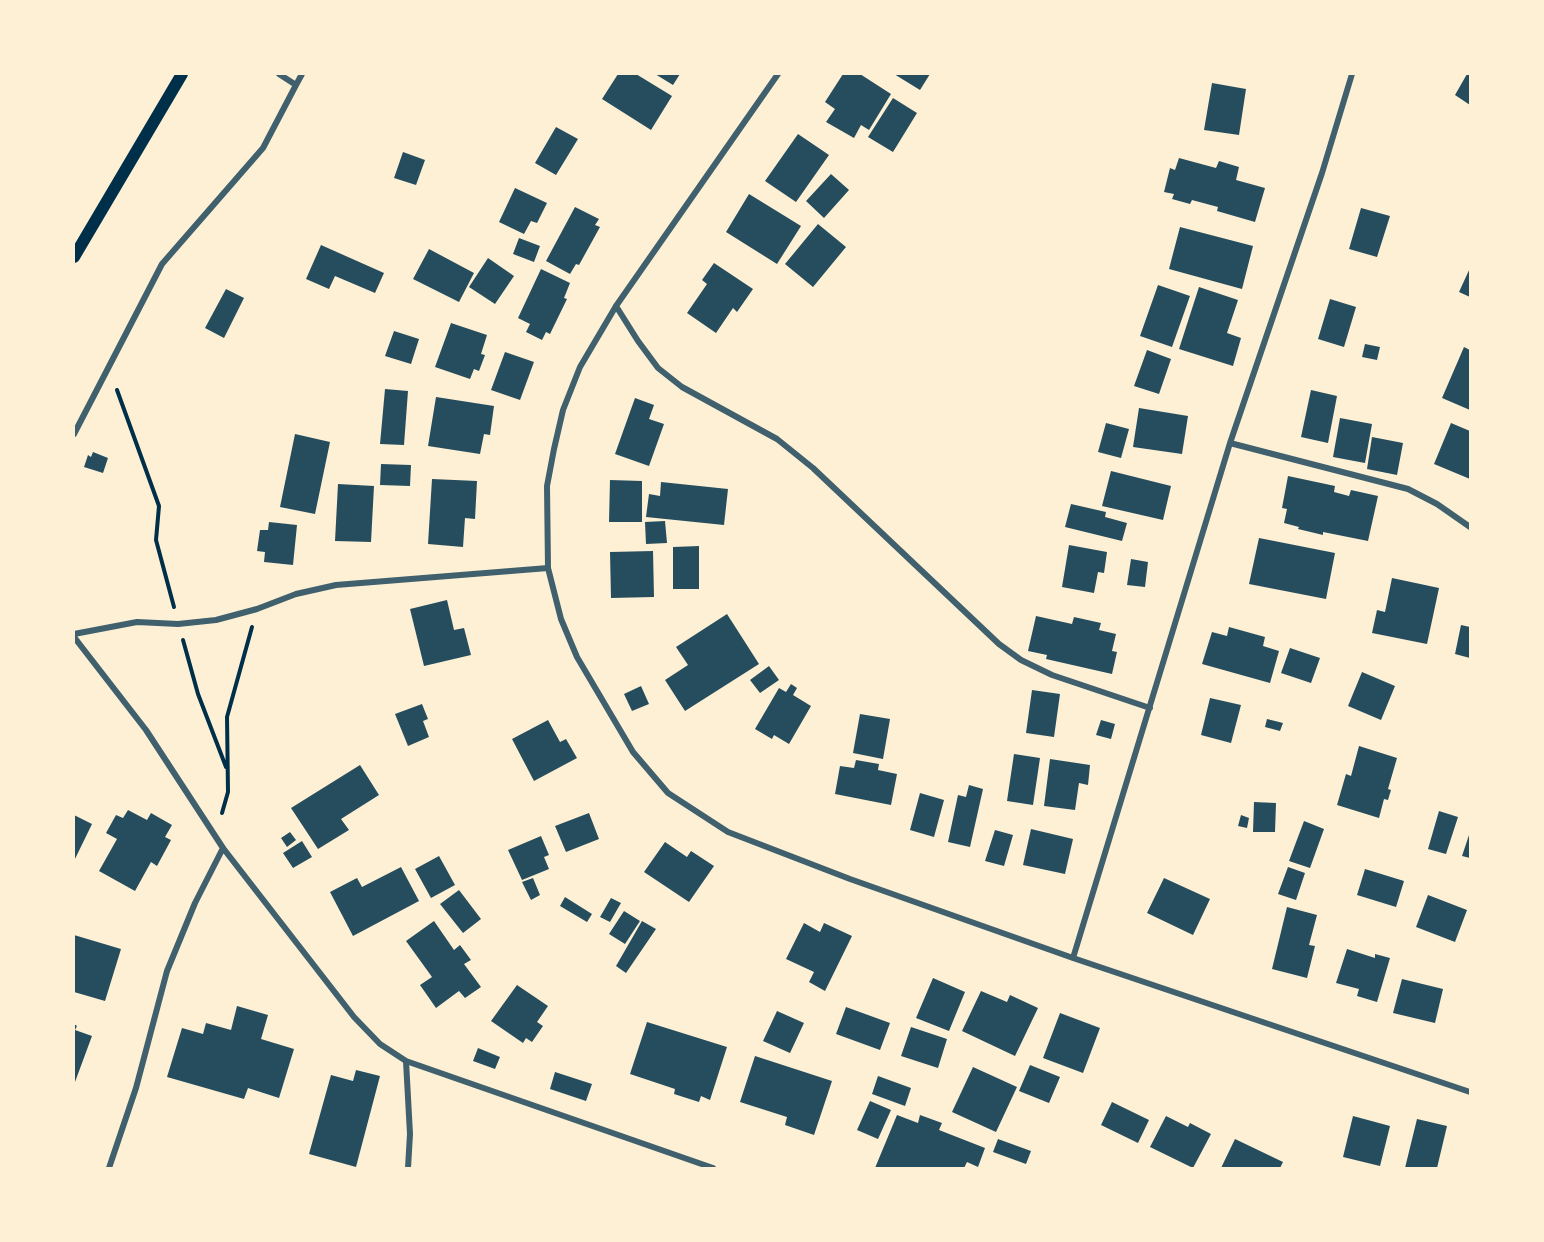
<!DOCTYPE html>
<style>
body{margin:0}
#map{position:relative;width:1544px;height:1242px;overflow:hidden;background:#fdf0d5;font-family:Raleway,sans-serif}
canvas{display:block}
.frame{position:absolute;inset:0;border:75px solid #fdf0d5;pointer-events:none}
</style>
<div id="map">
<canvas width="1544" height="1242"></canvas>
<div class="frame"></div>
</div>
<script>
const ctx = document.querySelector('canvas').getContext('2d');
ctx.lineJoin = 'round';
function paint(path, color) { ctx.fillStyle = color; ctx.fill(path, 'evenodd'); }
const shape = rows => new Path2D(rows.map(r => 'M' + r).join(''));
function strokePath(path, color, width, dash) { ctx.strokeStyle = color; ctx.lineWidth = width; ctx.lineCap = dash ? 'butt' : 'round'; ctx.setLineDash(dash || []); ctx.stroke(path); }
const building = shape([
 [618,74,636,74,672,96,651,130,602,99],
 [655,74,680,74,673,85],
 [843,74,860,74,891,94,869,130,861,125,854,138,826,122,835,109,825,102],
 [894,74,930,74,920,90],
 [1467,74,1470,74,1470,105,1455,95],
 [1212,83,1246,89,1239,135,1204,130],
 [893,98,917,113,893,152,868,137],
 [556,127,578,139,556,175,535,163],
 [798,134,829,155,796,202,765,181],
 [403,152,425,160,416,185,394,178],
 [1179,158,1216,168,1219,161,1239,167,1236,180,1265,188,1255,222,1217,211,1218,207,1192,200,1190,204,1172,199,1174,194,1164,192,1170,168,1175,170],
 [831,174,849,190,824,218,806,201],
 [515,188,547,203,537,223,531,221,524,234,499,222],
 [749,194,801,226,777,264,726,232],
 [575,207,599,219,595,225,600,227,579,265,576,264,570,274,546,261],
 [1361,208,1390,216,1377,257,1349,249],
 [818,224,846,247,813,287,785,264],
 [1180,227,1253,246,1242,289,1169,269],
 [519,238,540,246,534,262,513,254],
 [321,245,384,273,375,293,335,276,329,289,306,279],
 [429,249,474,273,459,302,413,279],
 [488,258,514,276,495,304,469,287],
 [714,263,753,289,737,312,733,308,716,333,687,313,707,284,702,280],
 [1470,268,1470,297,1459,292],
 [541,269,570,283,564,298,567,299,550,334,546,332,542,340,526,332,530,324,518,318],
 [1158,285,1190,296,1172,347,1140,336],
 [1199,287,1238,300,1227,333,1241,338,1233,366,1179,349],
 [226,289,244,298,224,338,205,328],
 [1330,299,1356,307,1344,347,1318,339],
 [451,323,487,335,481,354,485,355,479,371,474,369,470,379,435,367],
 [394,331,419,339,411,364,385,356],
 [1365,344,1380,347,1377,360,1362,357],
 [1464,347,1470,350,1470,410,1442,398],
 [1147,350,1171,359,1159,394,1134,386],
 [505,352,534,362,520,400,491,390],
 [385,389,408,391,404,445,380,444],
 [1311,390,1337,396,1328,443,1301,437],
 [436,397,494,406,490,435,484,434,480,454,428,446],
 [635,398,654,405,649,419,664,424,649,466,615,454],
 [1139,408,1188,416,1182,454,1133,447],
 [1340,418,1372,424,1365,463,1333,457],
 [1106,423,1129,429,1121,458,1098,452],
 [1451,423,1470,431,1470,479,1434,464],
 [295,434,330,442,315,514,280,507],
 [1372,437,1403,443,1397,475,1367,469],
 [93,452,108,458,103,473,84,467,88,455,91,457],
 [381,464,411,465,410,486,380,485],
 [1111,471,1171,486,1163,520,1102,506],
 [1288,476,1335,486,1334,492,1349,496,1351,490,1378,496,1368,541,1323,532,1323,535,1298,529,1299,527,1284,523,1287,509,1282,508],
 [432,479,477,481,475,519,465,518,463,547,428,544],
 [610,480,642,481,642,522,609,522],
 [661,482,728,489,724,525,646,517,649,494,660,496],
 [338,484,374,486,371,542,335,541],
 [1071,504,1106,512,1105,517,1127,523,1122,541,1065,527],
 [665,521,667,543,646,544,645,522],
 [269,522,297,525,293,565,264,562,265,552,257,551,260,530,268,530],
 [1259,538,1335,553,1326,599,1249,584],
 [1069,545,1107,552,1104,573,1098,572,1094,593,1062,587],
 [699,546,699,589,673,589,673,547],
 [653,551,654,597,611,598,610,552],
 [1131,559,1148,562,1145,587,1127,585],
 [1392,578,1439,588,1427,644,1372,633,1377,610,1385,612],
 [447,600,454,630,464,628,471,655,424,666,410,609],
 [727,614,759,664,685,711,665,680,688,665,676,647],
 [1036,616,1072,624,1074,617,1101,623,1099,630,1116,634,1112,651,1117,652,1112,674,1046,659,1047,655,1028,651],
 [1461,625,1470,627,1470,658,1455,654],
 [1229,627,1265,637,1263,646,1279,651,1270,683,1202,664,1212,632,1227,636],
 [1290,648,1320,658,1311,683,1281,673],
 [769,666,779,680,760,693,750,680],
 [1362,672,1395,686,1381,720,1348,706],
 [791,684,797,688,793,695,811,706,789,744,774,735,772,739,755,729,779,688,786,692],
 [641,686,649,704,632,711,624,694],
 [1032,690,1060,694,1054,737,1026,733],
 [1210,698,1241,705,1231,743,1201,735],
 [422,704,428,719,423,721,429,737,408,746,395,714],
 [860,714,890,719,883,759,853,753],
 [1267,719,1283,723,1280,731,1265,727],
 [548,720,560,742,566,739,577,758,534,781,512,739],
 [1101,720,1115,724,1111,739,1096,735],
 [1359,746,1397,758,1388,789,1391,790,1388,800,1384,799,1379,818,1337,805,1346,774,1351,776],
 [1014,754,1040,758,1033,805,1007,801],
 [1050,759,1090,765,1088,785,1079,783,1075,810,1044,806],
 [856,760,879,764,878,770,897,774,891,805,835,794,840,766,854,768],
 [360,765,379,795,341,819,349,830,318,849,291,808],
 [969,785,983,789,970,847,948,842,958,795,966,797],
 [920,793,944,800,934,837,910,830],
 [1254,802,1276,803,1275,832,1253,832],
 [128,810,147,820,151,813,172,825,165,837,171,840,157,866,151,862,135,891,99,871,117,839,106,833,116,815,123,818],
 [1439,811,1458,817,1446,854,1428,849],
 [589,813,599,839,566,852,555,826],
 [74,815,92,824,74,861],
 [1241,815,1249,818,1247,828,1238,826],
 [1304,821,1324,829,1310,868,1289,861],
 [1031,829,1073,839,1065,874,1023,865],
 [995,830,1013,835,1004,866,985,861],
 [290,832,296,840,287,847,281,838],
 [1470,832,1470,858,1462,856],
 [541,836,549,855,544,857,549,869,522,880,508,850],
 [302,841,312,857,293,868,283,853],
 [665,842,687,857,691,851,714,866,689,902,644,872],
 [439,856,455,885,431,898,415,869],
 [401,867,419,901,353,936,330,892,357,878,362,887],
 [1288,867,1305,873,1296,900,1278,894],
 [1365,869,1404,881,1396,907,1357,895],
 [533,878,540,895,531,900,522,882],
 [1164,878,1210,899,1193,935,1147,913],
 [459,890,481,919,463,933,440,904],
 [1428,895,1467,910,1455,942,1416,927],
 [565,897,592,914,587,922,560,906],
 [611,898,621,903,610,922,600,917],
 [1287,907,1317,915,1309,945,1315,946,1307,978,1272,969],
 [624,911,640,921,625,944,609,934],
 [434,921,454,950,460,945,471,960,464,964,481,987,465,998,459,991,436,1008,420,985,432,977,406,941],
 [642,921,656,929,626,973,616,966],
 [804,923,820,932,824,923,852,936,825,991,809,982,814,972,786,959],
 [74,935,121,949,105,1001,74,992],
 [1347,949,1375,958,1375,954,1390,958,1377,1002,1357,996,1359,989,1336,983],
 [933,978,965,992,949,1031,916,1018],
 [1402,979,1443,989,1435,1023,1393,1013],
 [517,985,548,1006,537,1022,543,1026,532,1042,526,1038,523,1043,491,1021],
 [981,991,1007,1002,1010,995,1038,1008,1015,1056,962,1031],
 [237,1006,268,1015,261,1039,294,1049,279,1098,248,1088,244,1099,167,1077,182,1028,203,1034,206,1023,231,1030],
 [846,1007,890,1023,880,1050,836,1034],
 [777,1011,804,1023,790,1053,763,1041],
 [1060,1013,1100,1028,1083,1073,1043,1058],
 [647,1022,727,1047,710,1100,701,1096,699,1102,674,1094,675,1089,630,1074],
 [74,1024,77,1026,75,1030,92,1036,75,1082,74,1081],
 [911,1027,947,1039,938,1068,901,1056],
 [478,1048,500,1057,495,1069,473,1061],
 [755,1056,832,1081,814,1135,785,1125,787,1117,740,1102],
 [1030,1065,1060,1077,1049,1103,1019,1091],
 [973,1067,1017,1087,996,1132,952,1112],
 [356,1070,380,1076,356,1167,309,1154,331,1075,353,1081],
 [555,1072,592,1084,586,1101,550,1089],
 [878,1076,911,1088,905,1106,872,1094],
 [870,1101,891,1110,878,1139,857,1130],
 [1112,1102,1149,1120,1138,1143,1101,1125],
 [897,1115,918,1123,920,1115,942,1123,939,1130,985,1148,978,1167,967,1162,964,1168,875,1168],
 [1166,1116,1188,1127,1190,1123,1211,1134,1193,1168,1150,1147],
 [1353,1116,1390,1126,1380,1166,1343,1157],
 [1417,1119,1447,1126,1437,1168,1405,1168],
 [998,1139,1031,1151,1026,1164,993,1152],
 [1235,1139,1283,1162,1280,1168,1221,1168]
]);
const path = shape([
 [117,390,159,506,156,540,174,607],
 [183,640,198,694,226,767],
 [222,813,228,792,227,717,252,627]
]);
const minor = shape([
 [778,74,616,306,580,367,563,410,554,449,547,486,548,568,561,619,577,657,633,752,668,793,728,832,850,879,1073,958,1470,1092],
 [296,85,302,74],
 [616,306,638,341,658,368,682,387,777,439,813,468,999,644,1021,660,1052,675,1150,708],
 [74,434,162,264,263,148,296,85,279,74],
 [1230,443,1408,489,1437,504,1470,527],
 [74,634,137,622,178,624,216,620,257,609,296,594,336,585,548,568],
 [74,637,146,730,223,848,354,1017,380,1044,406,1061,713,1168],
 [1073,958,1230,443,1322,173,1352,74],
 [406,1061,410,1134,408,1168],
 [109,1168,136,1088,167,971,195,903,223,848]
]);
const secondary = shape([
 [74,257,182,74]
]);
paint(building, '#264d5e');
strokePath(path, '#003049', 4);
strokePath(minor, '#3f606c', 6);
strokePath(secondary, '#003049', 12);
</script>
